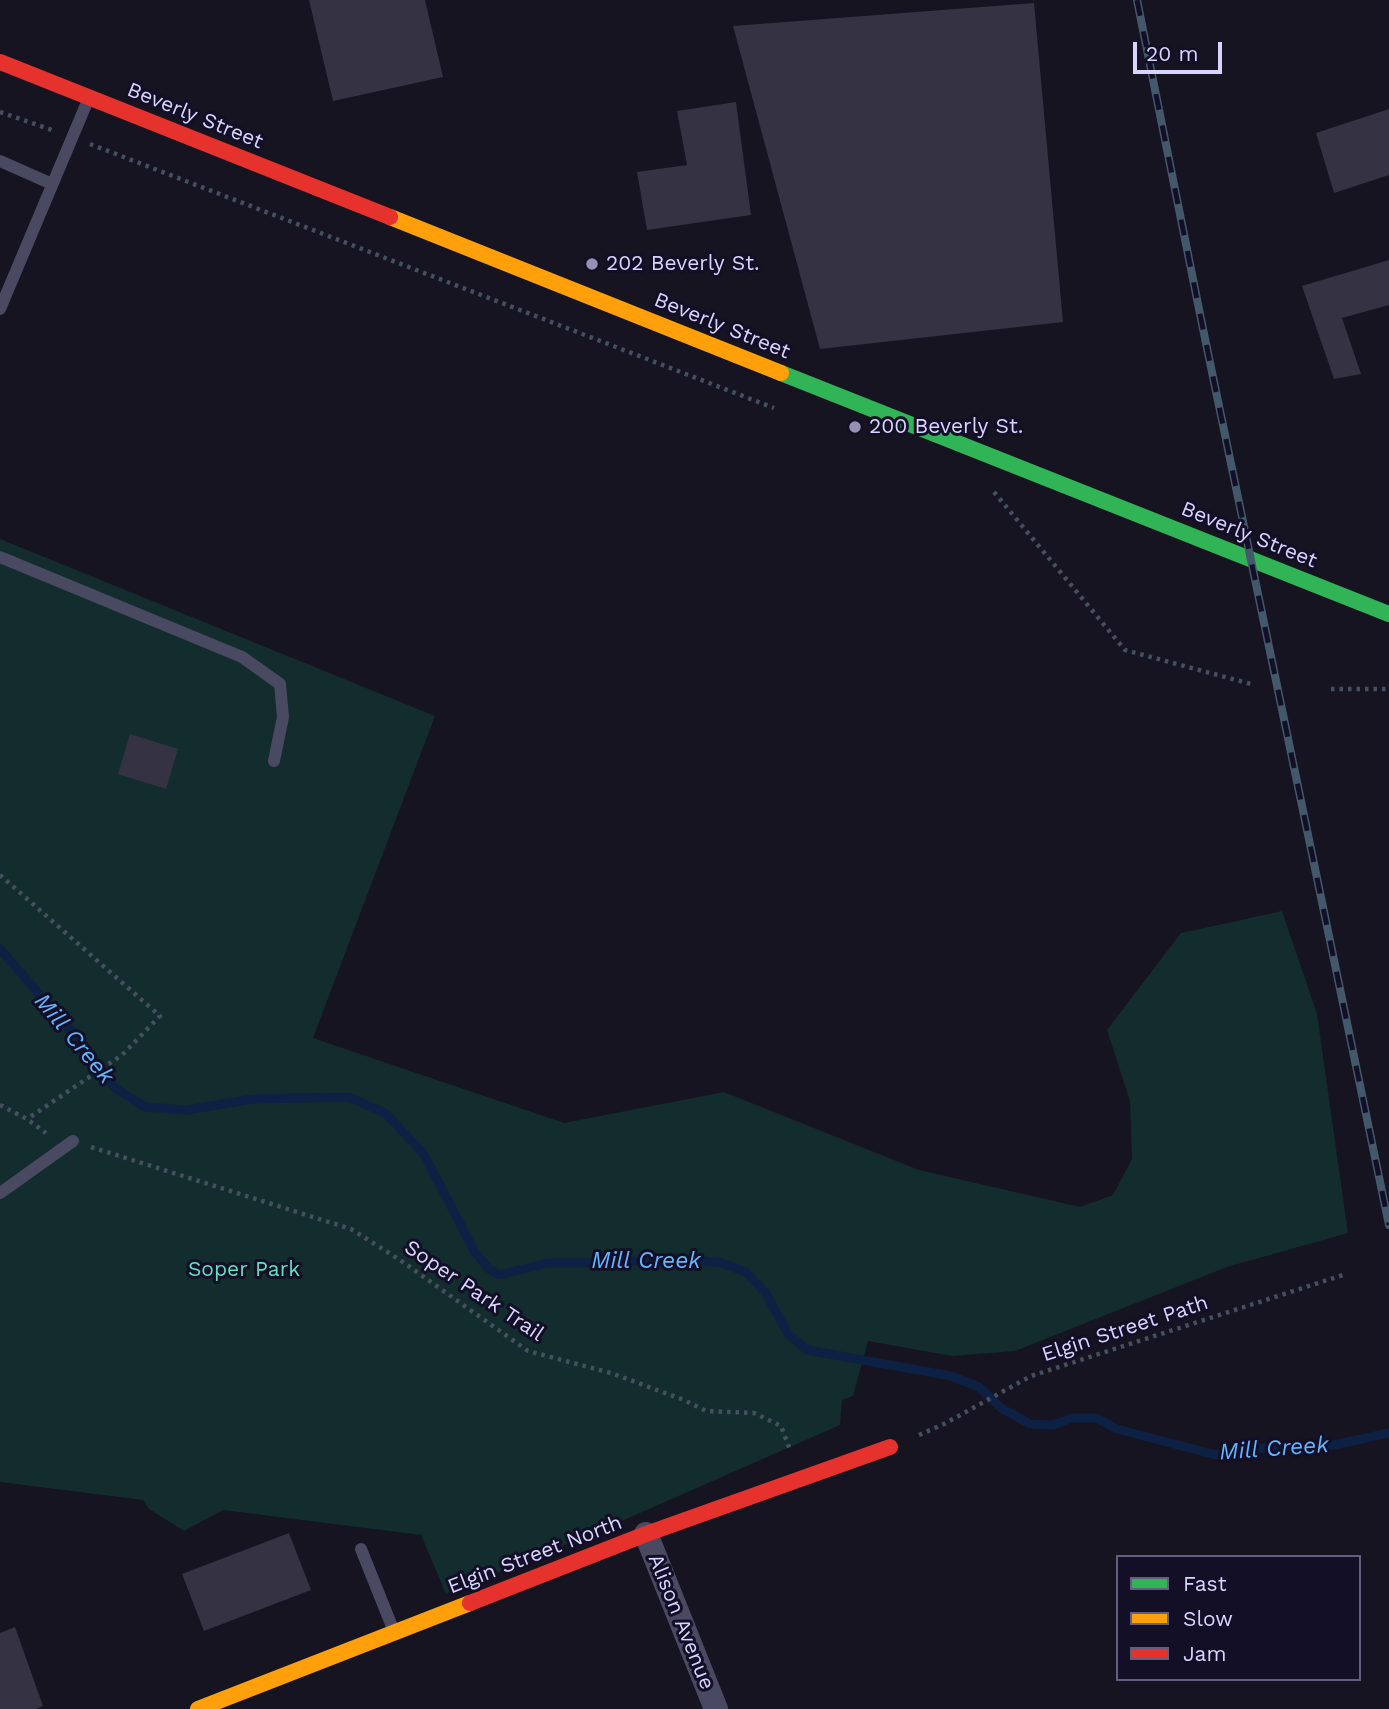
<!DOCTYPE html>
<style>
body{margin:0}
#map{position:relative;width:1389px;height:1709px;overflow:hidden;background:#161421;font-family:"Work Sans",sans-serif}
canvas{display:block}
.legend{position:absolute;left:1116px;top:1555px;width:245px;height:126px;box-sizing:border-box;background:#130f26;border:2px solid #625e7d;margin:0;padding:9px 12px;list-style:none;font-size:21px;color:#d9d4ff}
.legend li{display:flex;align-items:center;gap:14px;height:35px}
.legend b{width:35px;border:2px solid #625e7d}
.scale{position:absolute;left:1133px;top:42px;width:89px;height:32px;box-sizing:border-box;border:4px solid #d9d4ff;border-top:0;padding-left:9px;font-size:21px;line-height:24px;white-space:nowrap;color:#d9d4ff;-webkit-text-stroke:5px #130f26;paint-order:stroke}
</style>
<div id="map">
<canvas width="1389" height="1709"></canvas>
<ul class="legend">
<li><b style="height:9px;background:#30b455"></b>Fast</li>
<li><b style="height:9px;background:#ff9f0a"></b>Slow</li>
<li><b style="height:9px;background:#e5322d"></b>Jam</li>
</ul>
<div class="scale">20 m</div>
</div>
<script>
const ctx = document.querySelector('canvas').getContext('2d');
ctx.lineJoin = 'round';
function paint(path, color) { ctx.fillStyle = color; ctx.fill(path, 'evenodd'); }
const shape = rows => new Path2D(rows.map(r => 'M' + r).join(''));
function strokePath(path, color, width, dash) { ctx.strokeStyle = color; ctx.lineWidth = width; ctx.lineCap = dash ? 'butt' : 'round'; ctx.setLineDash(dash || []); ctx.stroke(path); }
function write(font, color, halo, rows, align = 'center') {
  ctx.font = font + ' "Work Sans",sans-serif'; ctx.lineWidth = 6; ctx.setLineDash([]); ctx.textBaseline = 'middle'; ctx.strokeStyle = halo; ctx.fillStyle = color; for (const [text, x, y, turn = 0] of rows) {
    ctx.save(); ctx.translate(x, y); ctx.rotate((+turn || 0) * Math.PI / 180); ctx.textAlign = isNaN(turn) ? turn : align; if (halo) ctx.strokeText(text, 0, 0); ctx.fillText(text, 0, 0); ctx.restore();
  }
}
const green = shape([
 [0,539,435,716,313,1038,564,1123,724,1092,919,1170,1080,1207,1113,1195,1132,1159,1130,1101,1107,1030,1181,933,1282,911,1317,1014,1348,1233,1227,1267,1015,1351,952,1356,868,1341,853,1396,842,1400,840,1425,599,1531,446,1594,421,1535,223,1510,184,1531,149,1509,143,1500,0,1482]
]);
const stream = shape([
 [0,949,74,1034,115,1088,145,1107,187,1110,253,1099,349,1097,385,1113,423,1153,475,1252,489,1269,499,1275,548,1263,611,1263,675,1258,722,1263,746,1272,765,1292,789,1335,807,1350,951,1376,979,1387,1001,1408,1030,1424,1053,1425,1072,1418,1096,1418,1117,1429,1216,1455,1245,1449,1334,1445,1389,1433]
]);
const building = shape([
 [309,0,425,0,443,77,333,101],
 [1034,3,1063,322,820,349,733,26],
 [736,102,751,215,647,230,637,172,687,165,677,111],
 [1389,109,1389,175,1334,193,1316,133],
 [1389,260,1389,305,1342,318,1361,374,1334,379,1302,286],
 [130,734,178,749,166,789,118,774],
 [289,1533,311,1590,204,1631,182,1574],
 [15,1627,43,1706,36,1709,0,1709,0,1633]
]);
const path = shape([
 [0,112,55,131],
 [90,144,774,408],
 [994,492,1125,650,1251,684],
 [1331,689,1389,689],
 [0,875,160,1016,122,1055,27,1119],
 [0,1105,27,1119,46,1133],
 [91,1147,351,1229,400,1260,528,1351,611,1373,684,1400,706,1411,754,1413,781,1426,790,1450],
 [919,1435,944,1424,1031,1376,1346,1274]
]);
const lane = shape([
 [0,161,52,184],
 [0,309,88,100],
 [0,557,242,657,280,684,283,717,274,761],
 [0,1193,73,1141],
 [361,1549,393,1629]
]);
const street = shape([
 [646,1534,716,1709]
]);
const fast = shape([
 [781,373,1389,614]
]);
const slow = shape([
 [390,217,781,373],
 [198,1709,470,1603]
]);
const jam = shape([
 [0,62,390,217],
 [470,1603,646,1534,890,1447]
]);
const rail = shape([
 [1137,0,1202,324,1389,1225]
]);
const markers = [
 [592,264,7,"#9591b1"],
 [855,427,7,"#9591b1"]
];
const streetNames = [
 ["Beverly Street",195,116,22],
 ["Beverly Street",722,326,22],
 ["Beverly Street",1249,535,22],
 ["Soper Park Trail",474,1291,34],
 ["Elgin Street Path",1125,1329,-18],
 ["Elgin Street North",535,1555,-21],
 ["Alison Avenue",681,1622,68]
];
const poiNames = [
 ["202 Beverly St.",606,264],
 ["200 Beverly St.",869,427]
];
const parkNames = [
 ["Soper Park",244,1270]
];
const waterNames = [
 ["Mill Creek",74,1039,50],
 ["Mill Creek",646,1261],
 ["Mill Creek",1274,1449,-4]
];
paint(green, '#132c2d');
strokePath(stream, '#0d2144', 9);
paint(building, '#343243');
strokePath(path, '#44505f', 4.5, [3.5, 5]);
strokePath(lane, '#4a4962', 12);
strokePath(street, '#4a4962', 24);
strokePath(fast, '#30b455', 16);
strokePath(slow, '#ff9f0a', 16);
strokePath(jam, '#e5322d', 16);
strokePath(rail, '#43596b', 8);
strokePath(rail, '#130f26', 5, [16]);
for (const [x, y, r, color] of markers) { const dot = new Path2D(); dot.arc(x, y, r, 0, 2 * Math.PI); ctx.fillStyle = color; ctx.fill(dot); strokePath(dot, '#130f26', 2.5); }
write('21px', '#d9d4ff', '#130f26', streetNames);
write('21px', '#d9d4ff', '#130f26', poiNames, 'left');
write('21px', '#5fe0c0', '#130f26', parkNames);
write('italic 23px', '#62b6ff', '#130f26', waterNames);
</script>
